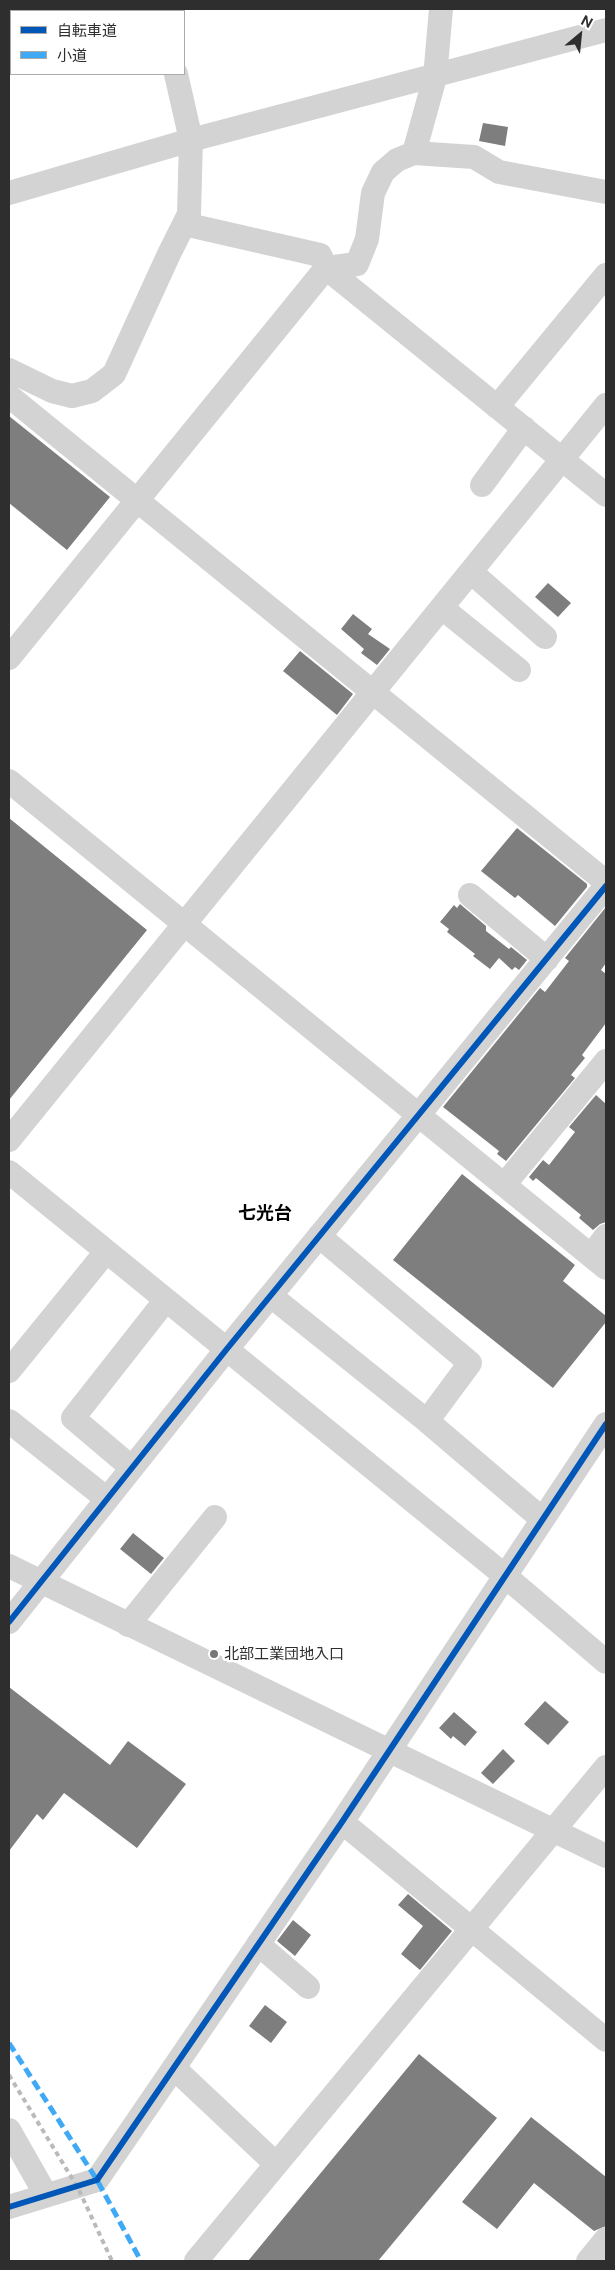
<!DOCTYPE html>
<meta charset="utf-8">
<style>
body{margin:0}
#map{position:relative;width:615px;height:2270px;overflow:hidden;background:#fff;font-family:"Public Sans","Noto Sans JP",sans-serif}
canvas{display:block}
.frame{position:absolute;inset:0;border:10px solid #2e2e2e;pointer-events:none}
.legend{position:absolute;left:10px;top:10px;width:175px;height:65px;box-sizing:border-box;background:#fff;border:1px solid #ababab;margin:0;padding:6px 9px;list-style:none;font-size:15px;color:#2e2e2e}
.legend li{display:flex;align-items:center;gap:10px;height:25px}
.legend b{width:25px;border:1px solid #ababab}
.north{position:absolute;left:555px;top:10px;width:50px;height:50px;-webkit-text-stroke:4px #fff;paint-order:stroke;rotate:28deg;font-size:14px;font-weight:700;line-height:20px;text-align:center;color:#2e2e2e}
.north::after{content:'';display:block;margin:auto;width:18px;height:22px;background:#2e2e2e;clip-path:polygon(50% 0,100% 100%,50% 72%,0 100%)}
</style>
<div id="map">
<canvas width="615" height="2270"></canvas>
<div class="frame"></div>
<ul class="legend">
<li><b style="height:6px;background:#0057b8"></b>自転車道</li>
<li><b style="height:6px;background:#3fa9f5"></b>小道</li>
</ul>
<div class="north">N</div>
</div>
<script>
const ctx = document.querySelector('canvas').getContext('2d');
ctx.lineJoin = 'round';
function paint(path, color) { ctx.fillStyle = color; ctx.fill(path, 'evenodd'); }
const shape = rows => new Path2D(rows.map(r => 'M' + r).join(''));
function strokePath(path, color, width, dash) { ctx.strokeStyle = color; ctx.lineWidth = width; ctx.lineCap = dash ? 'butt' : 'round'; ctx.setLineDash(dash || []); ctx.stroke(path); }
function write(font, color, halo, rows, align = 'center') {
  ctx.font = font + ' "Public Sans","Noto Sans JP",sans-serif'; ctx.lineWidth = 5; ctx.setLineDash([]); ctx.textBaseline = 'middle'; ctx.strokeStyle = halo; ctx.fillStyle = color; for (const [text, x, y, turn = 0] of rows) {
    ctx.save(); ctx.translate(x, y); ctx.rotate((+turn || 0) * Math.PI / 180); ctx.textAlign = isNaN(turn) ? turn : align; if (halo) ctx.strokeText(text, 0, 0); ctx.fillText(text, 0, 0); ctx.restore();
  }
}
const building = shape([
 [483,123,508,127,505,146,479,141],
 [9,416,110,497,67,550,9,503],
 [548,583,571,603,558,617,535,597],
 [353,614,372,629,368,634,390,649,377,665,361,653,364,649,341,629],
 [300,651,353,694,337,715,283,671],
 [9,818,147,930,9,1100],
 [517,828,587,884,587,887,555,926,518,895,515,898,481,871],
 [460,904,486,926,486,931,509,949,511,947,527,960,519,970,515,967,512,970,499,958,490,969,473,956,475,954,447,932,449,929,440,922,454,905,457,908],
 [606,907,606,963,601,970,606,974,606,1023,582,1055,585,1058,571,1075,575,1078,506,1161,497,1154,499,1151,443,1107,540,988,545,992,569,961,565,958],
 [596,1095,606,1104,606,1222,600,1224,593,1230,579,1218,581,1215,536,1178,533,1181,529,1177,543,1160,549,1165,575,1132,569,1127],
 [462,1174,575,1265,563,1281,606,1316,606,1322,553,1388,393,1260],
 [133,1533,164,1558,151,1574,120,1549],
 [9,1687,110,1765,128,1741,186,1784,137,1848,64,1793,43,1820,37,1814,9,1851],
 [545,1701,569,1722,548,1745,524,1724],
 [454,1712,477,1732,465,1746,453,1736,451,1739,439,1728],
 [503,1749,515,1761,493,1784,481,1773],
 [408,1894,452,1931,420,1970,401,1954,423,1926,398,1905],
 [293,1920,311,1935,295,1956,277,1941],
 [265,2005,287,2022,271,2043,249,2026],
 [419,2054,497,2118,378,2261,248,2261],
 [531,2117,606,2177,606,2226,594,2231,534,2183,497,2229,462,2202]
]);
const minor = shape([
 [55,9,55,11],
 [141,11,150,9],
 [9,50,11,49],
 [414,153,435,77,441,9],
 [9,193,191,140,606,30],
 [184,224,320,255,326,268,606,495],
 [9,370,52,391,72,396,92,391,114,374,169,254,189,214,191,140,176,74],
 [9,396,606,882],
 [497,407,606,275],
 [482,485,524,428],
 [471,572,545,637],
 [442,608,519,670],
 [9,658,326,268,357,264,367,239,373,193,383,172,397,160,414,153,474,157,499,172,606,192],
 [9,781,606,1268],
 [470,895,547,959],
 [9,1140,606,405],
 [9,1172,504,1575,606,1662],
 [504,1185,606,1061],
 [319,1236,470,1363,427,1421],
 [591,1256,606,1236],
 [271,1296,427,1421,542,1519],
 [9,1371,105,1253],
 [9,1421,107,1499],
 [132,1468,73,1418,165,1301],
 [9,1566,606,1856],
 [9,1622,226,1350,606,886],
 [128,1625,215,1517],
 [342,1822,606,2040],
 [258,1944,308,1987],
 [174,2068,276,2164],
 [9,2130,46,2195],
 [9,2207,97,2180,342,1822,606,1424],
 [196,2261,606,1767],
 [588,2261,606,2239]
]);
const rail = shape([
 [9,2075,78,2188,112,2261]
]);
const quiet = shape([
 [9,2043,97,2180,141,2261]
]);
const cycleway = shape([
 [9,1622,226,1350,606,886],
 [9,2207,97,2180,342,1822,606,1424]
]);
const markers = [
 [214,1654,5,"#777"]
];
const poiNames = [
 ["北部工業団地入口",224,1654]
];
const quarterNames = [
 ["七光台",265,1213]
];
paint(building, '#7e7e7e');
strokePath(minor, '#d3d3d3', 24);
strokePath(rail, '#bababa', 4, [5, 4]);
strokePath(quiet, '#3fa9f5', 5, [10, 5]);
strokePath(cycleway, '#0057b8', 6);
for (const [x, y, r, color] of markers) { const dot = new Path2D(); dot.arc(x, y, r, 0, 2 * Math.PI); ctx.fillStyle = color; ctx.fill(dot); strokePath(dot, '#fff', 2); }
write('15px', '#2e2e2e', '#fff', poiNames, 'left');
write('bold 18px', '#000', '#fff', quarterNames);
</script>
